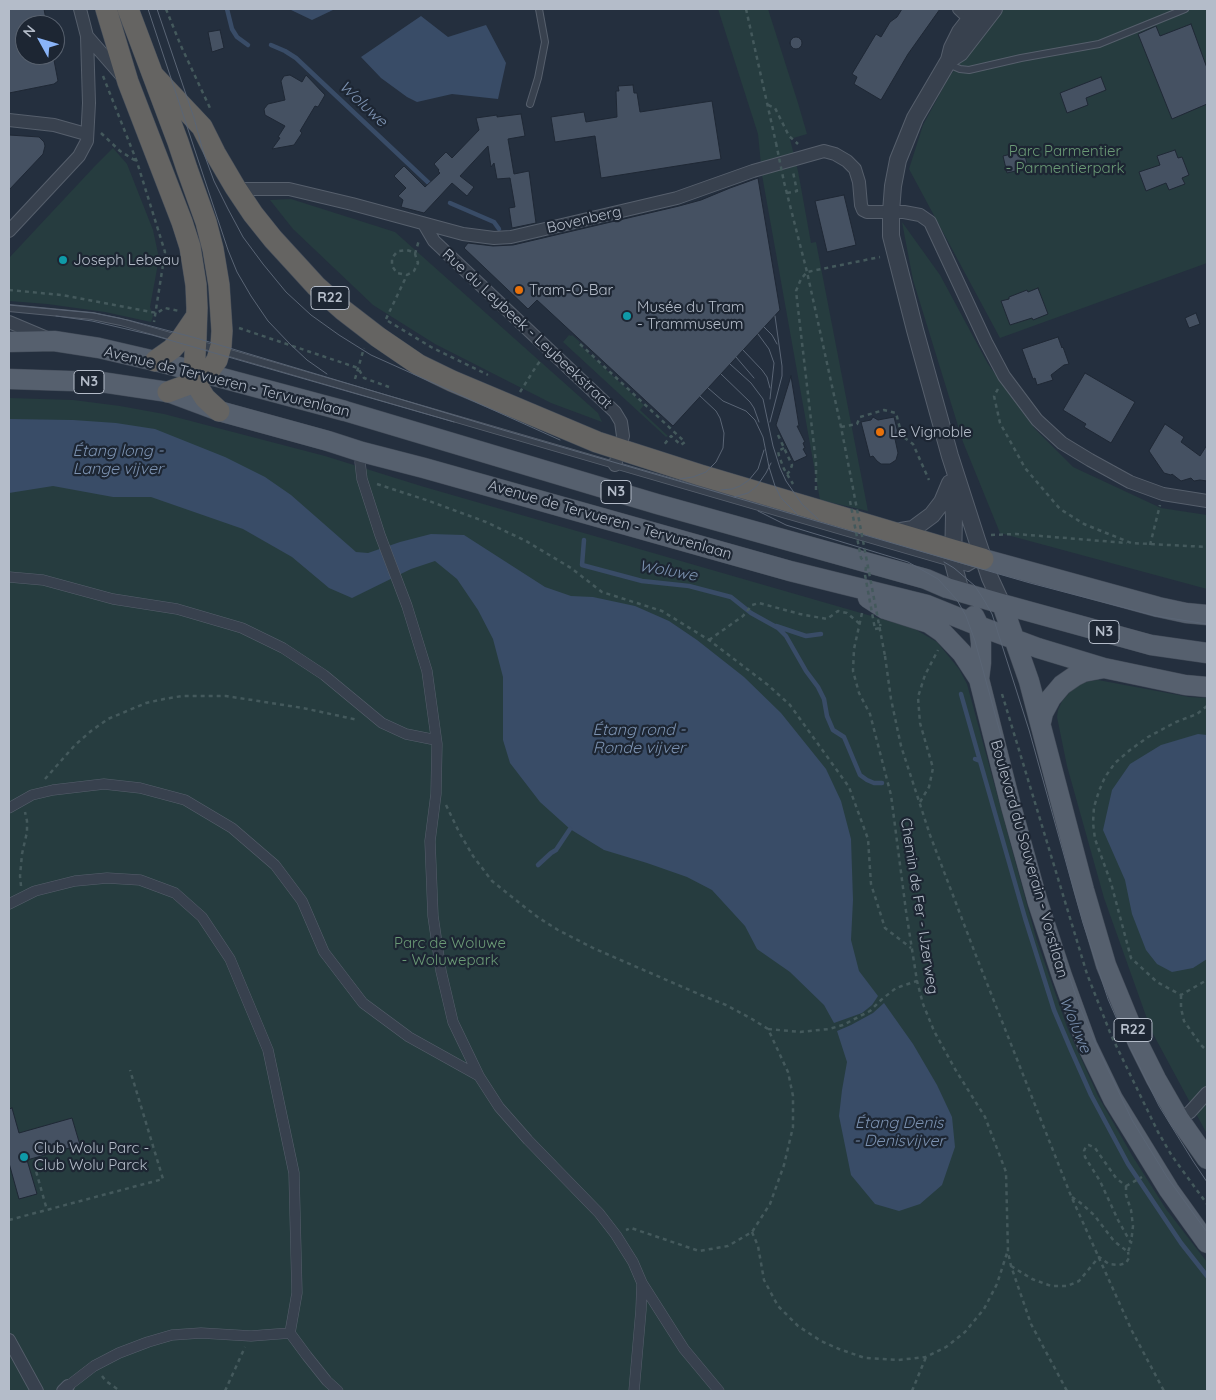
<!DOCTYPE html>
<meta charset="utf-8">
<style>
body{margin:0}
#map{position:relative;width:1216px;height:1400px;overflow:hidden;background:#242f3e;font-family:Quicksand,sans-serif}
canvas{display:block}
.frame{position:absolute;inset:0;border:10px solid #b4bcc9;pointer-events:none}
.north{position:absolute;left:15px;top:15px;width:50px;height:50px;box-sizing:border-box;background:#1d2633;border:1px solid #59626f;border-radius:50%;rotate:309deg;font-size:14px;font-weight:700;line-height:20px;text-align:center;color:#b4bcc9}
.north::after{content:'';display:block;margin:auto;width:18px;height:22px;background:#8ab4f8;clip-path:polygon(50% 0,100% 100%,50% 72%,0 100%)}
</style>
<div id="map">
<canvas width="1216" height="1400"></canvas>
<div class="frame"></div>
<div class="north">N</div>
</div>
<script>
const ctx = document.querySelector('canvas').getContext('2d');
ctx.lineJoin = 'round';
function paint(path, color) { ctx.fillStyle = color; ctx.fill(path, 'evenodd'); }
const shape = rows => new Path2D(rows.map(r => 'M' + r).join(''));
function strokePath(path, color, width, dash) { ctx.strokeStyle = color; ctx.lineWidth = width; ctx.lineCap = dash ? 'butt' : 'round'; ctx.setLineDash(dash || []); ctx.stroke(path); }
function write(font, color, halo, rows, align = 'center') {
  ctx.font = font + ' Quicksand,sans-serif'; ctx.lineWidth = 4.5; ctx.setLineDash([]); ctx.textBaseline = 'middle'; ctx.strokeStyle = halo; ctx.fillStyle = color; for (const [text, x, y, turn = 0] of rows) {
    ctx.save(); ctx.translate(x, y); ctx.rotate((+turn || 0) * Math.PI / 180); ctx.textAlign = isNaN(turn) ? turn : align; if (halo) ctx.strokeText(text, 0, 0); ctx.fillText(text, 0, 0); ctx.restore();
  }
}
const green = shape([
 [718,9,768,9,798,103,807,134,790,139,798,171,811,243,816,242,868,511,820,500,762,175,758,134],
 [1001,9,1207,9,1207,263,1000,338,909,169,923,125,949,77],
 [113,148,127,164,153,230,159,258,150,307,153,316,151,322,105,312,47,304,9,301,9,258,94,167],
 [291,199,395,232,598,413,602,422,551,403,435,344,373,305,293,229,270,200],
 [902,222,940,275,988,364,1035,429,1073,467,1161,508,1207,515,1207,589,1000,533,963,442,913,280],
 [569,335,571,336,572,335,580,342,579,344,644,405,640,410,668,436,666,437,563,342],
 [9,398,73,400,120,406,164,414,325,456,421,486,913,628,937,642,959,669,967,684,1036,938,1067,1027,1098,1096,1133,1157,1166,1209,1207,1262,1207,1391,9,1391],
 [1098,680,1189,697,1207,698,1207,1134,1151,1030,1104,898,1067,766,1057,717,1058,710,1062,701,1069,693,1076,687,1083,682]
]);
const water = shape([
 [289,9,335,9,312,20],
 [421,16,448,37,486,25,506,63,498,99,452,94,417,102,407,97,381,78,361,57],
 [9,419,73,420,116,423,155,429,225,457,265,477,291,495,356,552,368,553,400,542,431,534,464,535,545,587,571,596,593,597,635,606,669,621,697,640,744,677,781,713,826,769,841,801,851,839,853,900,851,940,859,971,878,996,872,1005,862,1013,834,1023,824,1005,790,972,757,949,745,926,712,890,687,877,647,863,604,850,570,829,540,802,510,763,503,740,503,677,493,639,478,610,457,579,435,561,411,569,352,598,329,588,292,557,243,529,151,497,113,497,53,486,9,493],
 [1198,734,1207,735,1207,959,1193,968,1172,972,1157,964,1146,950,1132,914,1125,880,1103,830,1112,790,1130,764,1161,745],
 [884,1003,913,1044,937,1085,952,1117,955,1147,942,1185,920,1204,899,1211,875,1204,851,1175,839,1116,842,1090,847,1062,837,1031,851,1025,873,1013]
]);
const stream = shape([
 [227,9,232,29,237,37,248,45],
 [271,45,285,51,296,58,433,187],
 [450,203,494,222,499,229],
 [584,540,582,565,642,581,689,586,731,597,751,613,778,628,786,636,806,671,818,687,824,699,827,716,833,730,844,737,860,775,867,780,874,783,882,783],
 [776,626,806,636,821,634],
 [961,694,980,761],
 [975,759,980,761,1025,918,1054,1010,1071,1050,1091,1095,1128,1164,1181,1243,1207,1276],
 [538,865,551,853,556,850,570,829]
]);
const building = shape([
 [9,9,44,9,47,25,25,25,25,55,53,55,58,81,54,84,9,93,9,9],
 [902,9,940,9,908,54,881,100,854,84,857,77,852,74,876,34,881,37,890,22,897,17,902,9],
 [1191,24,1207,68,1207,104,1172,119,1138,34,1156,26,1160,36,1191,24],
 [220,30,224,48,212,52,208,32,220,30],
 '790 43a6 6 0 1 1 12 0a6 6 0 1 1-12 0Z',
 [290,75,302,82,306,75,325,95,318,107,315,106,300,131,302,133,294,145,272,149,280,138,278,137,285,126,265,115,264,109,268,104,285,100,281,81,284,76,290,75],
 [1101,77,1106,90,1086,98,1088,105,1067,113,1060,93,1101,77],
 [633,85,634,93,637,93,640,112,712,101,721,159,601,178,595,136,555,142,551,117,584,112,586,122,617,117,616,91,619,91,618,86,633,85],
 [521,114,525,136,508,139,514,174,529,171,536,223,512,228,509,208,515,207,510,178,497,179,494,163,491,167,488,146,460,176,474,187,467,196,452,183,424,213,401,207,403,200,398,196,406,188,394,176,404,166,425,187,440,173,438,171,439,170,434,164,446,152,452,158,479,130,476,118,497,115,497,117,521,114],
 [9,135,39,137,44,142,45,146,43,154,9,190,9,135],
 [1175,150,1178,158,1182,157,1189,175,1182,178,1185,184,1169,190,1166,183,1146,191,1139,172,1160,165,1157,156,1175,150],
 [1024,151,1028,168,1007,173,1003,156,1024,151],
 [758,178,780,310,673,426,537,300,528,309,464,248,468,243,493,246,513,245,679,206,701,200,730,188,758,178],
 [844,195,856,245,827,252,815,201,844,195],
 [1038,288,1048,314,1033,320,1032,318,1010,325,1001,301,1009,299,1009,297,1027,290,1028,292,1038,288],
 [1196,313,1200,324,1189,328,1185,318,1196,313],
 [1058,337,1062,348,1063,347,1069,364,1064,365,1051,375,1053,380,1037,385,1035,378,1033,379,1022,349,1058,337],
 [1085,373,1135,402,1111,443,1084,427,1086,424,1063,410,1085,373],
 [791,376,799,426,797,426,805,442,803,443,805,448,803,449,807,456,794,462,776,425,791,376],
 [873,417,878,420,894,417,898,433,895,439,898,453,896,460,890,464,881,464,877,461,873,456,870,457,861,422,871,420,873,417],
 [1165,424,1184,437,1181,442,1200,456,1207,445,1207,481,1200,480,1194,481,1191,478,1181,481,1172,474,1171,475,1164,473,1149,451,1165,424],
 [12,1108,19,1133,72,1118,80,1145,27,1160,37,1194,19,1199,9,1163,9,1109,12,1108]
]);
const path = shape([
 [166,9,181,46,210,108],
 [746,9,776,143],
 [103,76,137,162,165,252,154,322],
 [768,105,775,108,789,136,798,144],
 [101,133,120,151,136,161],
 [784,182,807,272,841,427,851,478],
 [787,193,797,191,793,172],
 [415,254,419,240],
 [9,290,62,295,157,313,165,308,179,311],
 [386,319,407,275,414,271,418,263,415,254,410,251,406,250,399,251,396,253,392,258,392,266,397,273,407,275],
 [388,321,431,347,488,375],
 [239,328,358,368,364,378,389,387],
 [580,344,685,442,681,445,671,436,663,446],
 [355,379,364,348],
 [998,389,994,396,1000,423,1025,468,1060,509,1084,524,1131,543,1207,547],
 [520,392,537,365,542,359],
 [841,427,857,424,860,417,884,410,896,413,902,436,913,444,929,480],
 [778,435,792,465,790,471,787,474],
 [784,448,778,451,779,456,784,469,793,484],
 [377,484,429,501,486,522,526,541,571,568,602,592,662,611,709,640,768,685,790,705,849,787,868,839,871,884,885,928,911,948],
 [816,490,816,463,796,291,801,279,807,272,880,257],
 [991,535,1016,534,1127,543],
 [1150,545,1160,505],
 [862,613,854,649,853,671,859,693,870,714,891,795,906,911,917,981,923,1004,934,1031,955,1069,985,1117,1006,1172,1008,1252,1011,1266,1031,1324,1067,1391],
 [875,629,881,628,880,624],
 [709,640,743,616,752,605,759,603,800,614,827,619,838,611,847,613,860,624],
 [885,656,891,699,901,746,930,835,975,953,1071,1196,1132,1331,1164,1391],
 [1002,694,1087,974,1111,1035,1158,1132,1172,1156,1207,1204],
 [1207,706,1197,714,1176,722,1148,737,1130,750,1115,763,1105,777,1099,791,1094,807,1093,823,1095,839,1111,883,1131,958,1157,982,1181,995,1207,980],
 [45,779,75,745,91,731,108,719,146,703,164,699,182,696,226,696,303,708,358,720],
 [920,802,929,787,933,768,920,723,918,697,925,675,938,650],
 [446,805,459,832,473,856,492,881,522,905,539,918,558,930,593,948,701,995,726,1005,752,1019,768,1029,788,1072,793,1096,793,1127,784,1165,770,1204,752,1232,728,1246,699,1251,631,1228,626,1230],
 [21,886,20,876,22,854,27,832,27,821,25,812],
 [1181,995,1181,1008,1184,1021,1201,1045,1207,1051],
 [768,1029,800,1032,829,1029,843,1025,870,1011,881,1000,896,988,917,981],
 [34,1164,47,1210],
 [1126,1186,1126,1195,1131,1210,1133,1226,1131,1243],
 [1126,1186,1142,1177],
 [1072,1197,1082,1204,1094,1215,1114,1241,1128,1252,1131,1243,1118,1220,1100,1181,1085,1157,1084,1151,1086,1146,1089,1145,1095,1148,1116,1178,1126,1186],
 [9,1220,163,1179,130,1070],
 [752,1232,758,1246,764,1280,778,1306,798,1326,821,1341,839,1349,865,1358,898,1360,926,1357,946,1347,965,1332,984,1309,997,1284,1007,1253],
 [1011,1266,1032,1279,1051,1286,1067,1286,1079,1281,1099,1257,1109,1264,1119,1265,1126,1263,1129,1258,1128,1252],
 [102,1376,106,1381,120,1391],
 [225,1391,245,1347],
 [912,1391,926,1357]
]);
const service = shape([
 [948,64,960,69,969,70,1021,58,1099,44,1185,9],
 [530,104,538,78,545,42,539,9],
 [9,308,92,316,121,322,177,338],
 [199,344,968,568,978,562]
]);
const pedestrian = shape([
 [360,462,362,479,380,535,407,606,427,671,437,744,436,794,430,841,433,916,441,971,453,1022,479,1076,499,1107,528,1140,599,1213,616,1235,633,1262,642,1283,684,1349,719,1391],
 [9,577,43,580,113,599,177,609,242,628,283,648,324,675,382,723,406,734,436,740],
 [9,808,32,795,53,790,104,784,140,788,185,800,232,828,275,865,302,901,324,952,363,1003,409,1037,479,1076],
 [9,904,35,891,75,881,107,878,140,880,175,893,202,917,230,959,268,1050,294,1173,297,1293,290,1333],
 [68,1386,94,1366,119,1353,148,1342,172,1335,201,1333,251,1336,290,1333,307,1356,327,1381,338,1391],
 [634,1391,641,1310,642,1283]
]);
const minor = shape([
 [80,9,87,36,121,75],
 [959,9,976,25],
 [9,120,54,125,86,134],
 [235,187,244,189,289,189,352,204,463,234,494,238,511,237,677,198,753,171,824,151,835,154,847,161,855,169,859,182,861,205,863,210,867,212,904,212,920,215,930,222,986,342,1004,376,1037,420,1062,443,1090,460,1130,482,1163,494,1207,501],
 [424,224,434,241,615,412,621,422,623,436,615,465],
 [9,231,79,156,87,141,89,103,87,36],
 [9,322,47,338],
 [1179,1119,1190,1112,1207,1093],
 [9,1340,37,1391],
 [63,1391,68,1386]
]);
const tertiary = shape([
 [978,9,960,32,952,48,949,60,915,118,898,160,893,186,891,212,891,236,915,330,950,456,977,540,990,578,1002,604],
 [949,60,960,53,994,9],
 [951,483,954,516,953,563,961,592],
 [895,532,913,529,932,515,942,502,950,483]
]);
const primary = shape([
 [9,342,54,341,99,348,155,361,207,374,345,411,657,504,926,579,947,588,1002,604,1151,645,1207,653],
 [9,379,101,382,168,392,219,411,328,441,362,452,424,468,790,571,927,605,979,626,1038,648,1104,668,1185,685,1207,687],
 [983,559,1158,607,1186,613,1207,615],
 [868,598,885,609,929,623,942,632,962,653,979,679],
 [1002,604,1029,681,1084,890,1106,965,1138,1043,1156,1079,1179,1119,1207,1159],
 [974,616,979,626,981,643,981,663,979,679,1011,806,1038,903,1062,976,1087,1045,1113,1099,1169,1190,1207,1243],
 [1041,722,1043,713,1051,698,1062,685,1075,676,1083,672,1104,668]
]);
const trunk = shape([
 [106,9,128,82,182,222,190,247,196,285,197,308,196,338,194,371,195,382,205,398,219,411],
 [128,9,178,142,187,169,206,222,213,249,219,285,222,331,221,346,217,360,207,374,195,382,168,392],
 [153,75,202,127,215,153,235,187,253,214,273,239,295,263,316,286,343,310,378,337,419,365,452,381,597,442,700,475,983,559],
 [155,361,172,349,181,339,196,317]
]);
const tram = shape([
 [148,9,228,250,237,272,251,296,268,321,290,344,307,360,327,374],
 [157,9,194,118,203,151,214,181,228,209,243,237,263,264,286,292,311,315,339,335,371,355,560,440],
 [9,305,94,313,128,320,196,338,503,430,1030,583,1156,616,1207,624],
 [56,316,92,321,152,335,454,422],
 [764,327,772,335,777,344],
 [758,334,769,349,774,363,770,399],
 [743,350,762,370,767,377,770,388],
 [736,357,754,378],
 [730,364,751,383,763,399,773,446,780,468,786,481,802,504,818,519],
 [721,374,750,402,754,408,759,422],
 [708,388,723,401,746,411,755,420,763,437,769,467,775,486,781,498,797,514],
 [770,422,782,376,782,366,775,316],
 [680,479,693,477,706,472,716,462,723,448,724,433,720,418,716,411,700,396],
 [721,490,732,489,740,486,749,480,758,469,764,450],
 [734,497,748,493,757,486,766,473,771,463],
 [758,511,786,525,908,562,938,579,957,600,966,616,975,641,1055,933,1079,1005,1095,1042,1132,1120,1167,1177,1207,1232],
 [944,562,954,568,975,586,984,600,992,614,1029,730,1083,923,1108,999,1122,1031,1159,1106,1193,1161,1207,1182]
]);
const pathBridge = shape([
 [776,143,784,182],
 [851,478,885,656],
 [850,501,861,558,865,562],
 [866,567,865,575,875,629]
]);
const markers = [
 [63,260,5,"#0f9aa8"],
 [519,290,5,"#e8710a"],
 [627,316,5,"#0f9aa8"],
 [880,432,5,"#e8710a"],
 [24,1157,5,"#0f9aa8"]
];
const shields = [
 [330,298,38],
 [89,382,30],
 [616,492,30],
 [1104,632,30],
 [1133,1030,38]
];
const shieldNames = [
 ["R22",330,298],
 ["N3",89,382],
 ["N3",616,492],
 ["N3",1104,632],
 ["R22",1133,1030]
];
const parkNames = [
 ["Parc Parmentier",1065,151],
 ["- Parmentierpark",1065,168],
 ["Parc de Woluwe",450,943],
 ["- Woluwepark",450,960]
];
const streetNames = [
 ["Bovenberg",584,220,-13],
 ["Rue du Leybeek - Leybeekstraat",527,329,43],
 ["Avenue de Tervueren - Tervurenlaan",227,382,14],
 ["Avenue de Tervueren - Tervurenlaan",610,520,16],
 ["Boulevard du Souverain - Vorstlaan",1029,859,74],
 ["Chemin de Fer - IJzerweg",919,906,81]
];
const poiNames = [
 ["Joseph Lebeau",73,260],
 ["Tram-O-Bar",529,290],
 ["Musée du Tram",637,307],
 ["- Trammuseum",637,324],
 ["Le Vignoble",890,432],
 ["Club Wolu Parc -",34,1148],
 ["Club Wolu Parck",34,1165]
];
const waterNames = [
 ["Woluwe",363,104,43],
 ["Étang long -",118,451],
 ["Lange vijver",118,469],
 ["Woluwe",668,571,10],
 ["Étang rond -",639,730],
 ["Ronde vijver",639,748],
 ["Woluwe",1075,1025,68],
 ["Étang Denis",899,1123],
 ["- Denisvijver",899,1141]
];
paint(green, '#263c3f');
paint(water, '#394c67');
strokePath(stream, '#394c67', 4.5);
paint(building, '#455162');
strokePath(building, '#1f2835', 1);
strokePath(service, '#565f6c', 8);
strokePath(pedestrian, '#565f6c', 11);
strokePath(minor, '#565f6c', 14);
strokePath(tertiary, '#565f6c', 18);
strokePath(primary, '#414a57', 21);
strokePath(trunk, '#434c59', 22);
strokePath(path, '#44595c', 2.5, [4, 4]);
strokePath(service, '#38414e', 6);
strokePath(pedestrian, '#38414e', 10);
strokePath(minor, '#38414e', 12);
strokePath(tertiary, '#38414e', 16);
strokePath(primary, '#56606e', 20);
strokePath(trunk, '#656462', 21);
strokePath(tram, '#5a6575', 1);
strokePath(pathBridge, '#44595c', 2.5, [4, 4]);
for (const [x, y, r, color] of markers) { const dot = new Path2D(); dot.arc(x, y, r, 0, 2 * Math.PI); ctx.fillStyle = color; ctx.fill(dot); strokePath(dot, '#1d2633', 2); }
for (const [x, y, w] of shields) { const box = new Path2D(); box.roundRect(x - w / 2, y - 11.5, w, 23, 4); ctx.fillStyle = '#1d2633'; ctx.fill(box); strokePath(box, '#b4bcc9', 1); }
write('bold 14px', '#b4bcc9', null, shieldNames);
write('15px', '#6b9a76', '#1d2633', parkNames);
write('15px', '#b4bcc9', '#1d2633', streetNames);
write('15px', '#b4bcc9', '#1d2633', poiNames, 'left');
write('italic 16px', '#7c92b1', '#1d2633', waterNames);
</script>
